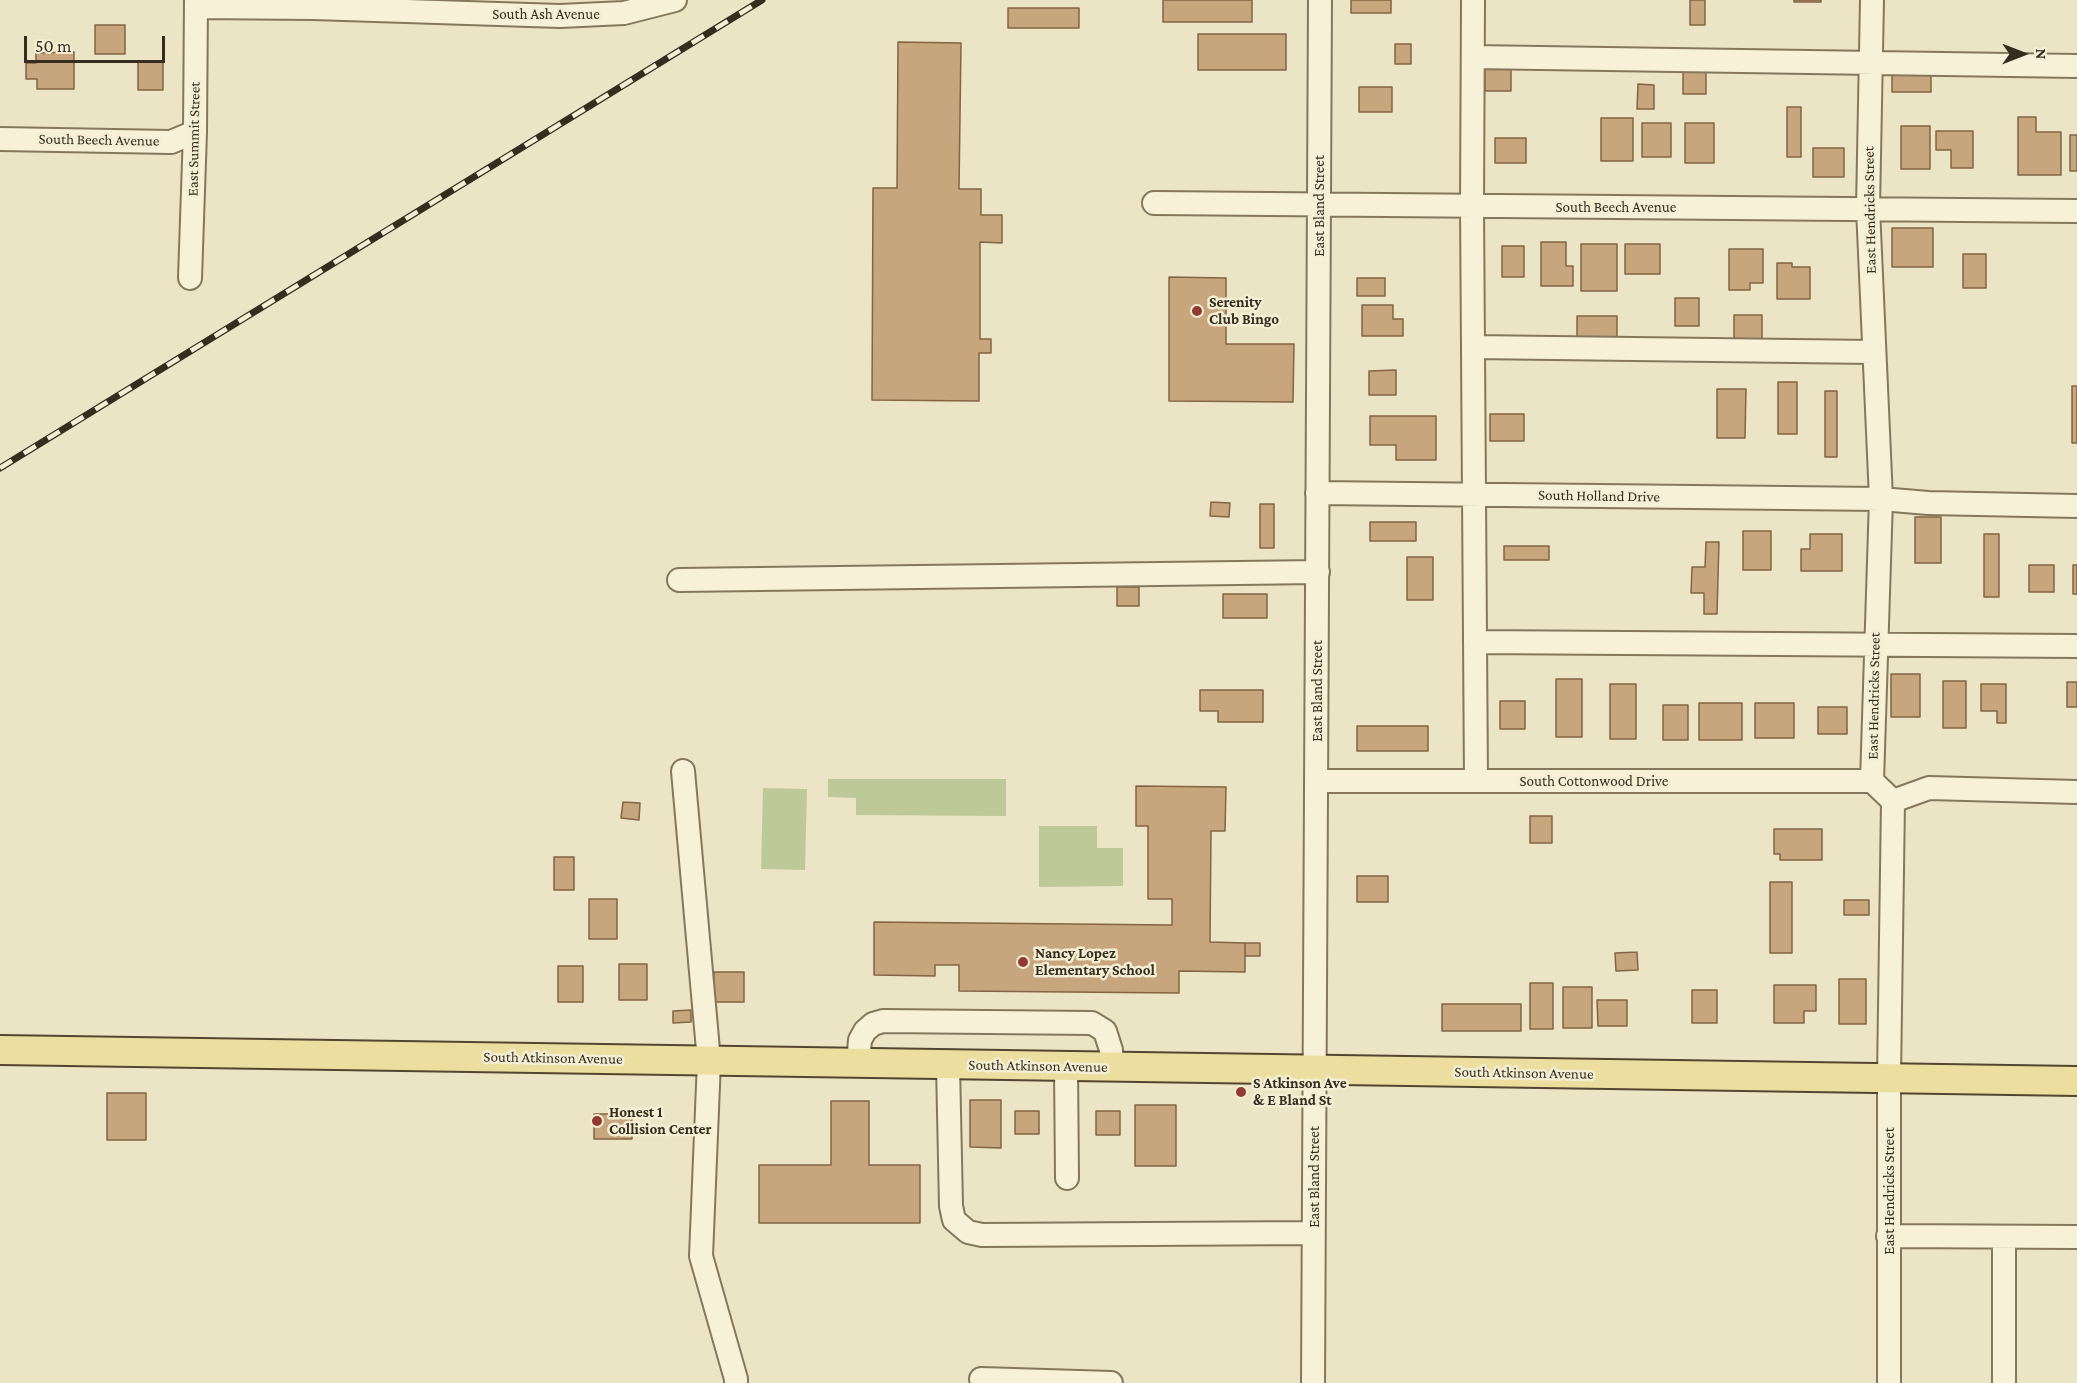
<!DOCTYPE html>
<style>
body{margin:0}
#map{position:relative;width:2077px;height:1383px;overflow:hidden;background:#ece5c5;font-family:"Crimson Pro",serif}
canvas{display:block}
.north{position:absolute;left:1993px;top:24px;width:60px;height:60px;-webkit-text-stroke:4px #f3eed4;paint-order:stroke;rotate:90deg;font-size:16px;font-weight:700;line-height:24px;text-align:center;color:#362d1f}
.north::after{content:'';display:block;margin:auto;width:21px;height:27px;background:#362d1f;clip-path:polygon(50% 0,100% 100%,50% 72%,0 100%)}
.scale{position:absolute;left:24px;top:36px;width:141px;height:27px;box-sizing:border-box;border:3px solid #362d1f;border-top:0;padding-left:8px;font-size:18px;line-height:21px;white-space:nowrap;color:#362d1f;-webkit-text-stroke:4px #f3eed4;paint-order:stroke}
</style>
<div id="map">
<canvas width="2077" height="1383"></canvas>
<div class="north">N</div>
<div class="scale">50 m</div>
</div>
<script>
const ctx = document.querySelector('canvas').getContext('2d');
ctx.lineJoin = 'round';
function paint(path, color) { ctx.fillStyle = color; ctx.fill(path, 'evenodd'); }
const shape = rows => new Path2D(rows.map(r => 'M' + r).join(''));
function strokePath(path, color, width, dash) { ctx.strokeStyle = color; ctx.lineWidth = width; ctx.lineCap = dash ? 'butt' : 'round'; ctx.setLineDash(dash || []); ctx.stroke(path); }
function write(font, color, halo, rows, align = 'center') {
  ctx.font = font + ' "Crimson Pro",serif'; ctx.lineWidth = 5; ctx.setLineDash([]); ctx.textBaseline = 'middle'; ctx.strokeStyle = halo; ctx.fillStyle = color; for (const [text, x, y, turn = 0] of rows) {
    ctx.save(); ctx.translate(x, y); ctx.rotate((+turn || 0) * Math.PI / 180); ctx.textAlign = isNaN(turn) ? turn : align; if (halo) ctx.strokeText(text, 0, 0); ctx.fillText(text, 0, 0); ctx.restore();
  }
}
const green = shape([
 [828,779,1006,779,1006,816,856,815,856,798,828,797],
 [763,788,807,789,805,870,761,869],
 [1039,826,1097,826,1097,848,1123,848,1123,886,1039,887]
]);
const building = shape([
 [1163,0,1252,0,1252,22,1163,22,1163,0],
 [1351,0,1391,0,1391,13,1351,13,1351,0],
 [1690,0,1705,0,1705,25,1690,25,1690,0],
 [1794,0,1821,0,1821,2,1794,2,1794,0],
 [1008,8,1079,8,1079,28,1008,28,1008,8],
 [95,25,125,25,125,54,95,54,95,25],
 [1198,34,1286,34,1286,70,1198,70,1198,34],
 [898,42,961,43,959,189,981,189,981,215,1002,215,1002,243,980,242,980,339,991,339,991,353,979,353,979,401,872,400,873,188,897,188,898,42],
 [1395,44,1411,44,1411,64,1395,64,1395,44],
 [74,52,74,89,37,89,37,79,26,79,26,63,36,63,36,53,74,52],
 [138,62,163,62,163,90,138,90,138,62],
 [1485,69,1511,69,1511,91,1485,91,1485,69],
 [1683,71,1706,71,1706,94,1683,94,1683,71],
 [1892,71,1931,71,1931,92,1892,92,1892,71],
 [1638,84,1654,85,1654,109,1637,109,1638,84],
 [1359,87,1392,87,1392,112,1359,112,1359,87],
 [1787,107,1801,107,1801,157,1787,157,1787,107],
 [2018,117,2036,117,2036,132,2061,132,2061,175,2018,175,2018,117],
 [1601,118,1633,118,1633,161,1601,161,1601,118],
 [1642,123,1671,123,1671,157,1642,157,1642,123],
 [1685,123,1714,123,1714,163,1685,163,1685,123],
 [1901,126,1930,126,1930,169,1901,169,1901,126],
 [1936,131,1973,131,1973,168,1951,168,1951,150,1936,150,1936,131],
 [2070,135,2077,135,2077,171,2070,171,2070,135],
 [1495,138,1526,138,1526,163,1495,163,1495,138],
 [1813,148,1844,148,1844,177,1813,177,1813,148],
 [1892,228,1933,228,1933,267,1892,267,1892,228],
 [1541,242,1566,242,1566,266,1573,266,1573,286,1541,286,1541,242],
 [1581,244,1617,244,1617,291,1581,291,1581,244],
 [1625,244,1660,244,1660,274,1625,274,1625,244],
 [1502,246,1524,246,1524,277,1502,277,1502,246],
 [1729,249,1763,249,1763,283,1750,283,1750,290,1729,290,1729,249],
 [1963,254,1986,254,1986,288,1963,288,1963,254],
 [1777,263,1792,263,1792,267,1810,267,1810,299,1777,299,1777,263],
 [1169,277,1226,278,1226,344,1294,344,1293,402,1169,401,1169,277],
 [1357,278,1385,278,1385,296,1357,296,1357,278],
 [1675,298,1699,298,1699,326,1675,326,1675,298],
 [1362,305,1393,305,1393,319,1403,319,1403,336,1362,336,1362,305],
 [1734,315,1762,315,1762,339,1734,339,1734,315],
 [1577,316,1617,316,1617,339,1577,339,1577,316],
 [1396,370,1396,395,1369,395,1369,371,1396,370],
 [1778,382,1797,382,1797,434,1778,434,1778,382],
 [2072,386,2077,386,2077,443,2072,443,2072,386],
 [1717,389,1746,389,1745,438,1717,438,1717,389],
 [1825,391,1837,391,1837,457,1825,457,1825,391],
 [1490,414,1524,414,1524,441,1490,441,1490,414],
 [1370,416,1436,416,1436,460,1396,460,1396,445,1370,445,1370,416],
 [1211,502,1230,503,1229,517,1210,516,1211,502],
 [1260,504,1274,504,1274,548,1260,548,1260,504],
 [1915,517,1941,517,1941,563,1915,563,1915,517],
 [1370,522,1416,522,1416,541,1370,541,1370,522],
 [1743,531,1771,531,1771,570,1743,570,1743,531],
 [1810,534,1842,534,1842,571,1801,571,1801,549,1810,549,1810,534],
 [1984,534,1999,534,1999,597,1984,597,1984,534],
 [1706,542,1719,542,1717,614,1704,614,1704,593,1691,593,1692,567,1705,567,1706,542],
 [1504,546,1549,546,1549,560,1504,560,1504,546],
 [1407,557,1433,557,1433,600,1407,600,1407,557],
 [2029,565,2054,565,2054,592,2029,592,2029,565],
 [2073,565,2077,565,2077,594,2073,594,2073,565],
 [1117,587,1139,587,1139,606,1117,606,1117,587],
 [1223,594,1267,594,1267,618,1223,618,1223,594],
 [1891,674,1920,674,1920,717,1891,717,1891,674],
 [1556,679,1582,679,1582,737,1556,737,1556,679],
 [1943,681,1966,681,1966,728,1943,728,1943,681],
 [2067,682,2077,682,2077,707,2067,707,2067,682],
 [1610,684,1636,684,1636,739,1610,739,1610,684],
 [1981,684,2006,684,2006,723,1997,723,1997,711,1981,711,1981,684],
 [1200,690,1263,690,1263,722,1218,722,1218,711,1200,711,1200,690],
 [1500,701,1525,701,1525,729,1500,729,1500,701],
 [1699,703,1742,703,1742,740,1699,740,1699,703],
 [1755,703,1794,703,1794,738,1755,738,1755,703],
 [1663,705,1688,705,1688,740,1663,740,1663,705],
 [1818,707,1847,707,1847,734,1818,734,1818,707],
 [1357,726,1428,726,1428,751,1357,751,1357,726],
 [1136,786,1226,787,1225,831,1211,831,1210,942,1245,943,1245,972,1179,971,1179,993,959,991,959,965,935,965,935,976,874,975,874,922,1172,925,1172,899,1148,899,1148,826,1136,826,1136,786],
 [623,802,640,803,639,820,621,818,623,802],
 [1530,816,1552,816,1552,843,1530,843,1530,816],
 [1774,829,1822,829,1822,860,1780,860,1780,854,1774,854,1774,829],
 [554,857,574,857,574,890,554,890,554,857],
 [1357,876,1388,876,1388,902,1357,902,1357,876],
 [1770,882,1792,882,1792,953,1770,953,1770,882],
 [589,899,617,899,617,939,589,939,589,899],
 [1844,900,1869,900,1869,915,1844,915,1844,900],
 [1245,943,1260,943,1260,956,1245,956,1245,943],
 [1637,952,1638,970,1616,971,1615,953,1637,952],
 [619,964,647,964,647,1000,619,1000,619,964],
 [558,966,583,966,583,1002,558,1002,558,966],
 [714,972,744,972,744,1002,714,1002,714,972],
 [1839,979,1866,979,1866,1024,1839,1024,1839,979],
 [1530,983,1553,983,1553,1029,1530,1029,1530,983],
 [1774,985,1816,985,1816,1011,1804,1011,1804,1023,1774,1023,1774,985],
 [1563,987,1592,987,1592,1028,1563,1028,1563,987],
 [1692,990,1717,990,1717,1023,1692,1023,1692,990],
 [1597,1000,1627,1000,1627,1026,1598,1026,1597,1000],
 [1442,1004,1521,1004,1521,1031,1442,1031,1442,1004],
 [691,1010,691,1022,673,1023,673,1011,691,1010],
 [107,1093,146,1093,146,1140,107,1140,107,1093],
 [970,1100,1001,1100,1001,1148,970,1147,970,1100],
 [831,1101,869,1101,869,1165,920,1165,920,1223,759,1223,759,1165,831,1165,831,1101],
 [1135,1105,1176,1105,1176,1166,1135,1166,1135,1105],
 [1015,1111,1039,1111,1039,1134,1015,1134,1015,1111],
 [1096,1111,1120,1111,1120,1135,1096,1135,1096,1111],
 [594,1114,632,1114,632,1139,594,1139,594,1114]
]);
const minor = shape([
 [1473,0,1472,206,1476,781],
 [1872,0,1868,208,1881,499,1872,781,1893,801,1889,1077,1889,1383],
 [196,7,313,8,560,16,624,13,675,0],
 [1473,57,2077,66],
 [0,139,171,142,195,132],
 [1154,203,2077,211],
 [190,278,195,132,196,0],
 [1473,347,1874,352],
 [1317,493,1881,499,1928,503,2077,506],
 [679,580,1318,572],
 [1475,642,2077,646],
 [683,771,709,1061,701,1256,736,1379,736,1383],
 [1316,781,1872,781],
 [1893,801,1929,788,2077,792],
 [858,1063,860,1040,865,1031,873,1024,883,1021,1092,1023,1105,1031,1111,1050,1112,1067],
 [948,1065,951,1206,954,1220,968,1232,982,1235,1313,1233],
 [1066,1067,1067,1178],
 [1888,1236,2077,1237],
 [2004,1237,2004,1383],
 [981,1379,1111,1383],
 [1313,1383,1320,0]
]);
const major = shape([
 [0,1050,2077,1081]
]);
const rail = shape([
 [0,468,762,0]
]);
const markers = [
 [1197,311,6,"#913b30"],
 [1023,962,6,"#913b30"],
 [1241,1092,6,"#913b30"],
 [597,1121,6,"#913b30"]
];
const streetNames = [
 ["South Ash Avenue",546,14],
 ["East Summit Street",194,139,-89],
 ["South Beech Avenue",99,140,1],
 ["East Bland Street",1319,206,-90],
 ["South Beech Avenue",1616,207],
 ["East Hendricks Street",1870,210,-91],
 ["South Holland Drive",1599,496,1],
 ["East Bland Street",1317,691,-90],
 ["East Hendricks Street",1874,696,-89],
 ["South Cottonwood Drive",1594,781],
 ["South Atkinson Avenue",553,1058,1],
 ["South Atkinson Avenue",1038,1066,1],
 ["South Atkinson Avenue",1524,1073,1],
 ["East Bland Street",1314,1177,-90],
 ["East Hendricks Street",1889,1191,-90]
];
const poiNames = [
 ["Serenity",1209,302],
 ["Club Bingo",1209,319],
 ["Nancy Lopez",1035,953],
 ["Elementary School",1035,970],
 ["S Atkinson Ave",1253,1083],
 ["& E Bland St",1253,1100],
 ["Honest 1",609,1112],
 ["Collision Center",609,1129]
];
paint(green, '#bec999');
paint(building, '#c7a57d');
strokePath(building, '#836443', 1.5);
strokePath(minor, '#85775c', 26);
strokePath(major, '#534530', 32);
strokePath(minor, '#f7f1d8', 22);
strokePath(major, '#ecde9f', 28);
strokePath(rail, '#362d1f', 7);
strokePath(rail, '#f3eed4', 4.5, [14]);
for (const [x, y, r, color] of markers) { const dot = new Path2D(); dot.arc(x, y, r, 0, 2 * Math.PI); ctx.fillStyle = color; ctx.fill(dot); strokePath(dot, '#f3eed4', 2); }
write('15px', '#362d1f', '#f3eed4', streetNames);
write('bold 15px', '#362d1f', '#f3eed4', poiNames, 'left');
</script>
